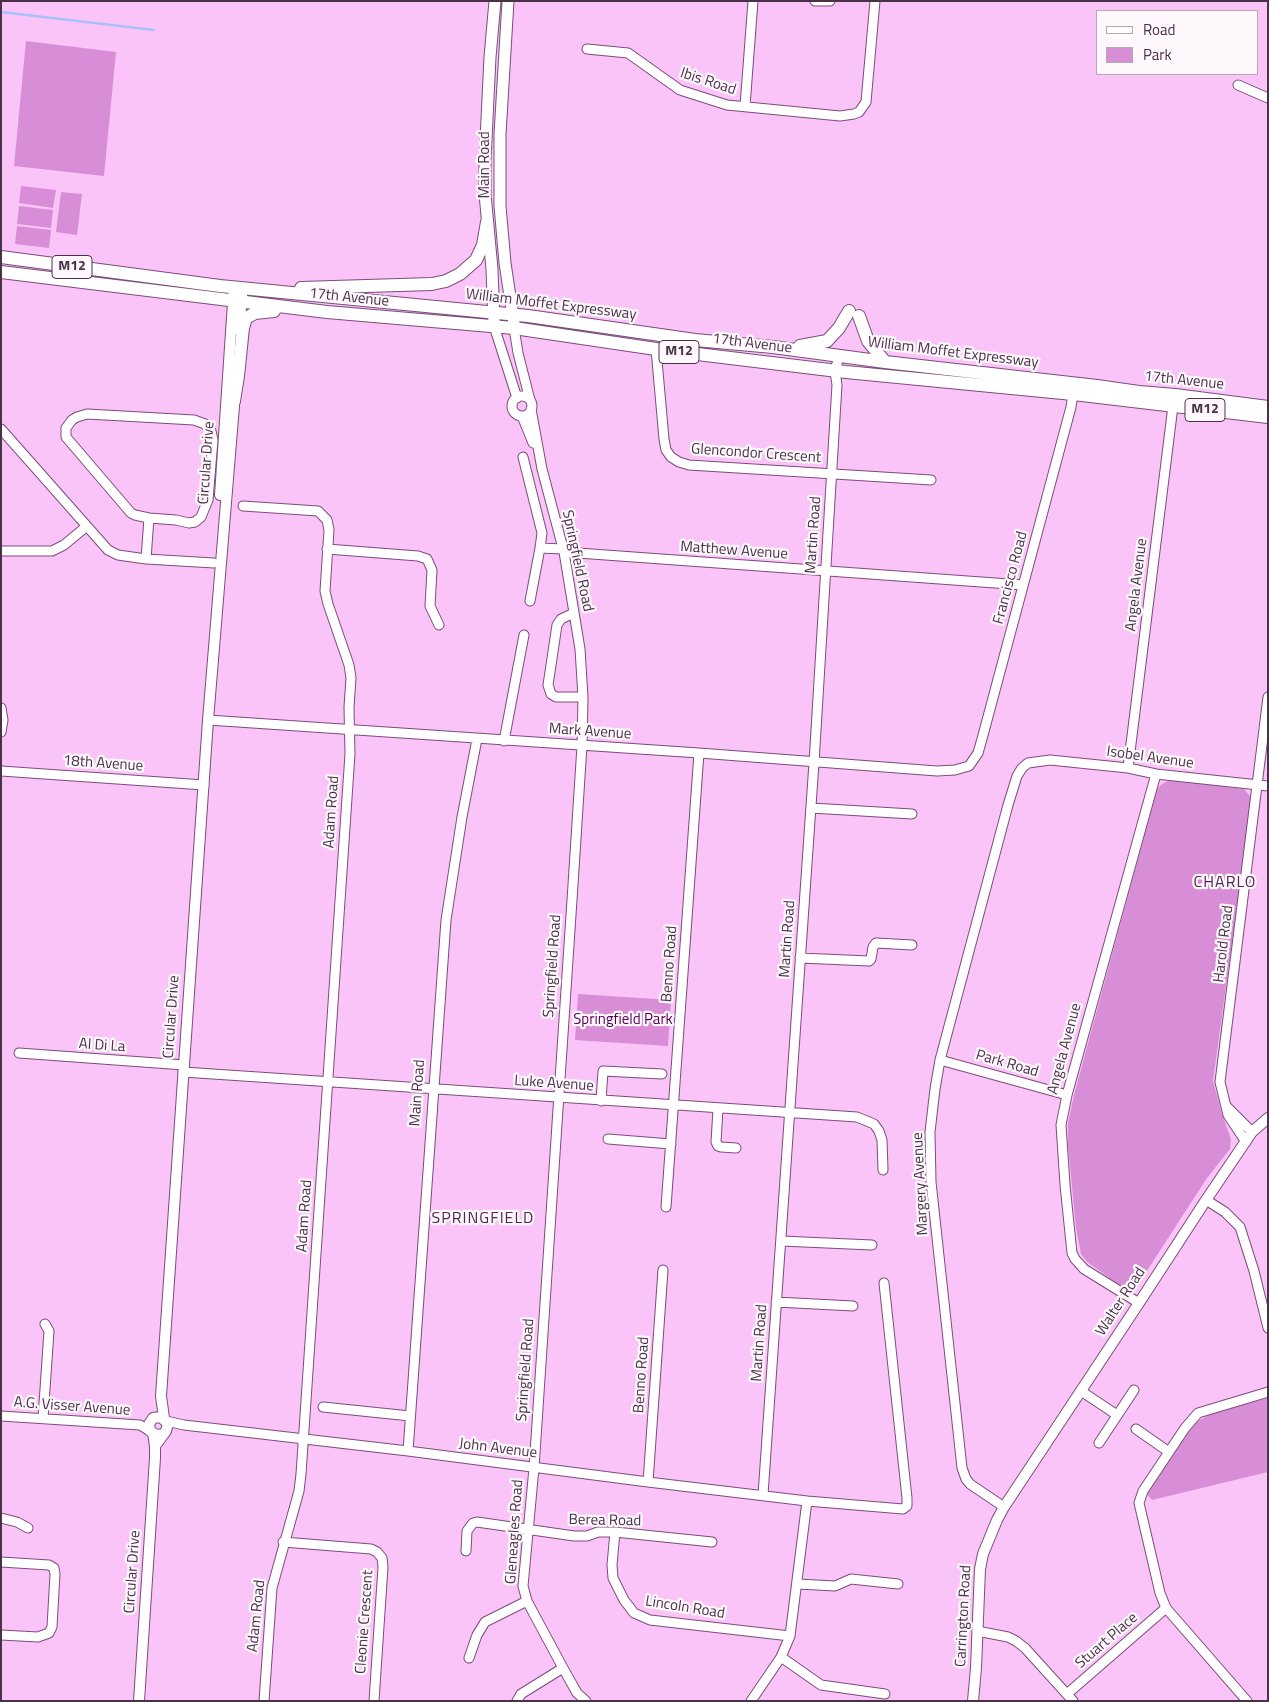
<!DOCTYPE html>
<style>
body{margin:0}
#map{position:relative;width:1269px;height:1702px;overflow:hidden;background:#fbc4f9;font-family:"Titillium Web",sans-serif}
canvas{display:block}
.frame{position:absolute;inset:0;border:2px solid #483248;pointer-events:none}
.legend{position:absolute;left:1096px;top:10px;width:162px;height:65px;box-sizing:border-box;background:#fef8fd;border:1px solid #b5a9b5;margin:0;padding:6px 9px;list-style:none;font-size:15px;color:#483248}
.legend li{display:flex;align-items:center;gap:10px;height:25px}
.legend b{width:25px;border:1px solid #b5a9b5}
</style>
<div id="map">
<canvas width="1269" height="1702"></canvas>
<div class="frame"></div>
<ul class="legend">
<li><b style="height:6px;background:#fff"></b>Road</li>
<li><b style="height:14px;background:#d78ed6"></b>Park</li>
</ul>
</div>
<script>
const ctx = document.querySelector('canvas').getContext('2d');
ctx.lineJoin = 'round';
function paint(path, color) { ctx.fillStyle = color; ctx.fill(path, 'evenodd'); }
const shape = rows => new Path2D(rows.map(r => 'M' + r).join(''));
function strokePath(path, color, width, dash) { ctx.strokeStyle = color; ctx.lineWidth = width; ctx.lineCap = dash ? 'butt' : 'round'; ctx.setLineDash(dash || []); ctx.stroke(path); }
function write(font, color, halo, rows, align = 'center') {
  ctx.font = font + ' "Titillium Web",sans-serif'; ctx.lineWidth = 4.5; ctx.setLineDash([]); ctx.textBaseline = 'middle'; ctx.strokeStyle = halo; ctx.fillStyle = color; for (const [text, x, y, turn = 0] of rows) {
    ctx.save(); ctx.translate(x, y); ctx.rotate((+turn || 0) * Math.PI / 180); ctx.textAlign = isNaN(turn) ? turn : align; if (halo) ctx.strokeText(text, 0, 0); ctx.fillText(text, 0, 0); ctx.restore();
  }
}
const green = shape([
 [26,41,116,52,104,176,14,166],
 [21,186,56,190,53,208,19,203],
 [61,192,82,194,77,235,56,232],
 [19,206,53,210,51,228,17,224],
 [17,226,51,230,49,248,15,244],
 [1170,780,1244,789,1250,796,1250,811,1213,1081,1222,1114,1231,1139,1230,1149,1207,1178,1139,1283,1135,1287,1128,1288,1118,1284,1087,1262,1081,1254,1076,1228,1068,1145,1068,1123,1074,1095,1157,789,1162,784],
 [578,994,671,1000,668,1046,575,1040],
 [1268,1398,1268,1472,1152,1500,1147,1494,1190,1428,1198,1421,1218,1410]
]);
const stream = shape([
 [1,12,154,30]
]);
const minor = shape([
 [815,1,830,1],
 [587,49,628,53,680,90,727,105,840,116,854,114,859,112,866,102,875,1],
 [1238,85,1268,98],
 [745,106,753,1],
 [494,326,517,398],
 [514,328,518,353,530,400],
 [656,349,664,439,666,450,671,457,679,462,689,465,931,480],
 '512 406a10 10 0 1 1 20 0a10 10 0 1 1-20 0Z',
 [531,409,542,469,564,552,580,649,583,697,582,746,572,900,534,1468,523,1586,527,1601,563,1668,577,1693,586,1701],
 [87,414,194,420,205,424,211,431,213,440,208,500,201,517,195,522,189,523,176,520,149,518,135,515,131,513,66,437,66,428,72,420,77,417,87,414],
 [522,416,533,443],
 [1,429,108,550,118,555,146,559,214,563],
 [523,457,542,533,540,548],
 [243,506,318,511,327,520,329,530,325,591,328,604,349,665,351,678,349,707,350,754,301,1474,299,1491,272,1588,264,1701],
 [327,549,418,556,427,559,432,570,430,606,439,625],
 [1,551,52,551,64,545,87,526],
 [564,552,1023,585],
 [146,559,149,518],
 [530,601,540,548,563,549],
 [574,613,561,619,557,625,548,685,551,694,556,697,583,697],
 [1,708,3,720,1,732],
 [208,720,699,753,937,771,955,770,969,766,978,753,982,739,1071,407,1073,394],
 [504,741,524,635],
 [1128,768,1173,406],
 [1,771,204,785],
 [811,808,912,814],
 [800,958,869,961,871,959,873,947,876,943,912,945],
 [19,1053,184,1065],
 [940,1060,1067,1095],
 [183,1072,857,1117,874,1124,879,1131,882,1140,883,1170],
 [601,1101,603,1071,662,1074],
 [1226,1106,1252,1132],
 [718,1109,716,1142,718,1146,721,1147,736,1148],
 [608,1139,671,1144],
 [1246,1142,1228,1115,1220,1082,1268,697],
 [1206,1200,1225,1212,1240,1227,1254,1271,1268,1328],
 [666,1207,699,753],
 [781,1241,872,1245],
 [776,1302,853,1306],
 [1139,1303,1084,1269,1075,1259,1072,1253,1065,1185,1061,1125,1067,1095,1156,774],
 [1081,1391,1117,1415],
 [323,1407,410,1416],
 [1,1416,140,1425,150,1431],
 [43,1418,49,1331,45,1324],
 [166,1421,184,1425,408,1451,648,1482,807,1501,903,1509,907,1506,907,1498,884,1283],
 [1136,1429,1169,1452],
 [1099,1443,1134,1390],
 [408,1451,446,920,462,817,477,739],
 [648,1482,663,1270],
 [763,1495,814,763,837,385,835,371,839,356],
 [1004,1507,970,1484,966,1479,962,1468,931,1182,930,1132,935,1089,940,1060,1008,805,1017,776,1022,768,1028,763,1050,760,1128,768,1156,774,1268,786],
 [1,1518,17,1522,28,1528],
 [615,1532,612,1565,613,1578,624,1600,634,1613,650,1620,790,1636],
 [283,1542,371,1549,377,1552,382,1558,383,1567,374,1701],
 [466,1551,467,1531,473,1523,477,1522,574,1536,587,1536,598,1532,615,1532,712,1542],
 [1,1562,49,1565,54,1568,55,1574,52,1627,49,1633,38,1637,1,1635],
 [798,1584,835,1586,851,1579,898,1584],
 [977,1631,1008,1637,1016,1641,1025,1648,1073,1701],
 [781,1657,821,1685,885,1694],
 [469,1658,477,1635,485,1622,527,1601],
 [1067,1694,1166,1608],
 [517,1701,521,1694,563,1668],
 [751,1701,781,1657,790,1636,807,1501],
 [1247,1701,1166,1608,1160,1593,1139,1503,1143,1491,1185,1428,1198,1413,1268,1392]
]);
const tertiary = shape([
 [239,330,242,295],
 [220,495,234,288],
 [164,1418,161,1396,184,1065,208,720,235,394],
 [155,1446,166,1431,168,1424,161,1417,153,1418,149,1424,150,1431,156,1435,164,1434],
 [139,1701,155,1458,155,1446,153,1433],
 [973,1701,976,1668,980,1569,983,1554,997,1520,1004,1507,1139,1303,1206,1200,1252,1132,1268,1118]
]);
const secondary = shape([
 [508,1,500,134,500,206,505,263,514,323],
 [494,322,492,269,485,194,485,160,490,57,495,1]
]);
const primary = shape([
 [1,257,220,286,528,316,695,340,773,347,885,362,1097,386,1139,392,1175,395,1268,407],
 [1,272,327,312,514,328,656,349,846,372,1073,394,1268,417],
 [301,288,432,284,446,281,460,274,476,260,483,245,487,222],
 [859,316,868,341,885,362],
 [800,346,827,341,839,328,849,311],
 [234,401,238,376,243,328,246,318,255,313,274,311]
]);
const shields = [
 [72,267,40],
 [679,352,40],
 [1205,410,40]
];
const shieldNames = [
 ["M12",72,267],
 ["M12",679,352],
 ["M12",1205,410]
];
const streetNames = [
 ["Ibis Road",708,82,18],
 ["Main Road",485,165,-90],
 ["17th Avenue",349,298,6],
 ["William Moffet Expressway",551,305,7],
 ["17th Avenue",752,344,7],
 ["William Moffet Expressway",953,353,7],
 ["17th Avenue",1184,381,6],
 ["Glencondor Crescent",756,454,4],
 ["Circular Drive",207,463,-86],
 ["Martin Road",814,535,-86],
 ["Matthew Avenue",734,551,4],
 ["Springfield Road",577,561,78],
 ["Francisco Road",1011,578,-75],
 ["Angela Avenue",1137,585,-83],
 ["Mark Avenue",590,732,4],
 ["Isobel Avenue",1150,758,8],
 ["18th Avenue",103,764,4],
 ["Adam Road",332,812,-86],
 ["Martin Road",788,939,-86],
 ["Harold Road",1224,944,-83],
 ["Benno Road",670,964,-86],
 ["Springfield Road",553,966,-86],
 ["Circular Drive",172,1017,-86],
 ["Al Di La",102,1046,4],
 ["Angela Avenue",1065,1049,-75],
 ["Park Road",1007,1064,16],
 ["Luke Avenue",554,1084,4],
 ["Main Road",418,1093,-86],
 ["Margery Avenue",921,1184,-93],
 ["Adam Road",305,1216,-86],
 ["Walter Road",1121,1302,-57],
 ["Martin Road",760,1343,-86],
 ["Springfield Road",526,1370,-86],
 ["Benno Road",642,1375,-86],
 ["A.G. Visser Avenue",72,1407,4],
 ["John Avenue",498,1449,7],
 ["Berea Road",605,1521,1],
 ["Gleneagles Road",515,1532,-86],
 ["Circular Drive",133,1572,-86],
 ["Lincoln Road",685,1608,9],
 ["Adam Road",257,1616,-84],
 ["Carrington Road",964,1616,-87],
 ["Cleonie Crescent",365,1622,-86],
 ["Stuart Place",1107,1641,-41]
];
const parkNames = [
 ["Springfield Park",623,1020]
];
const neighbourhoodNames = [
 ["CHARLO",1225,883],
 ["SPRINGFIELD",483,1219]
];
paint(green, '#d78ed6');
strokePath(stream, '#a8c1fd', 2.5);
strokePath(minor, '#7c4c7b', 11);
strokePath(tertiary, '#7c4c7b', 12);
strokePath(secondary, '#7c4c7b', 13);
strokePath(primary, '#7c4c7b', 14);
strokePath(minor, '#fff', 9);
strokePath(tertiary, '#fff', 10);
strokePath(secondary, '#fff', 11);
strokePath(primary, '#fff', 12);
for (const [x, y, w] of shields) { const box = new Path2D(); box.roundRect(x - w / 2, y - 11.5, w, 23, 4); ctx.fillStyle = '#fef8fd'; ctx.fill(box); strokePath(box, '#483248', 1); }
write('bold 14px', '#483248', null, shieldNames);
write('15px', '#483248', '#fef8fd', streetNames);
write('15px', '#540156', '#fef8fd', parkNames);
ctx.letterSpacing = '1px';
write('16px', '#532653', '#fef8fd', neighbourhoodNames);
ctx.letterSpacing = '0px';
</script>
